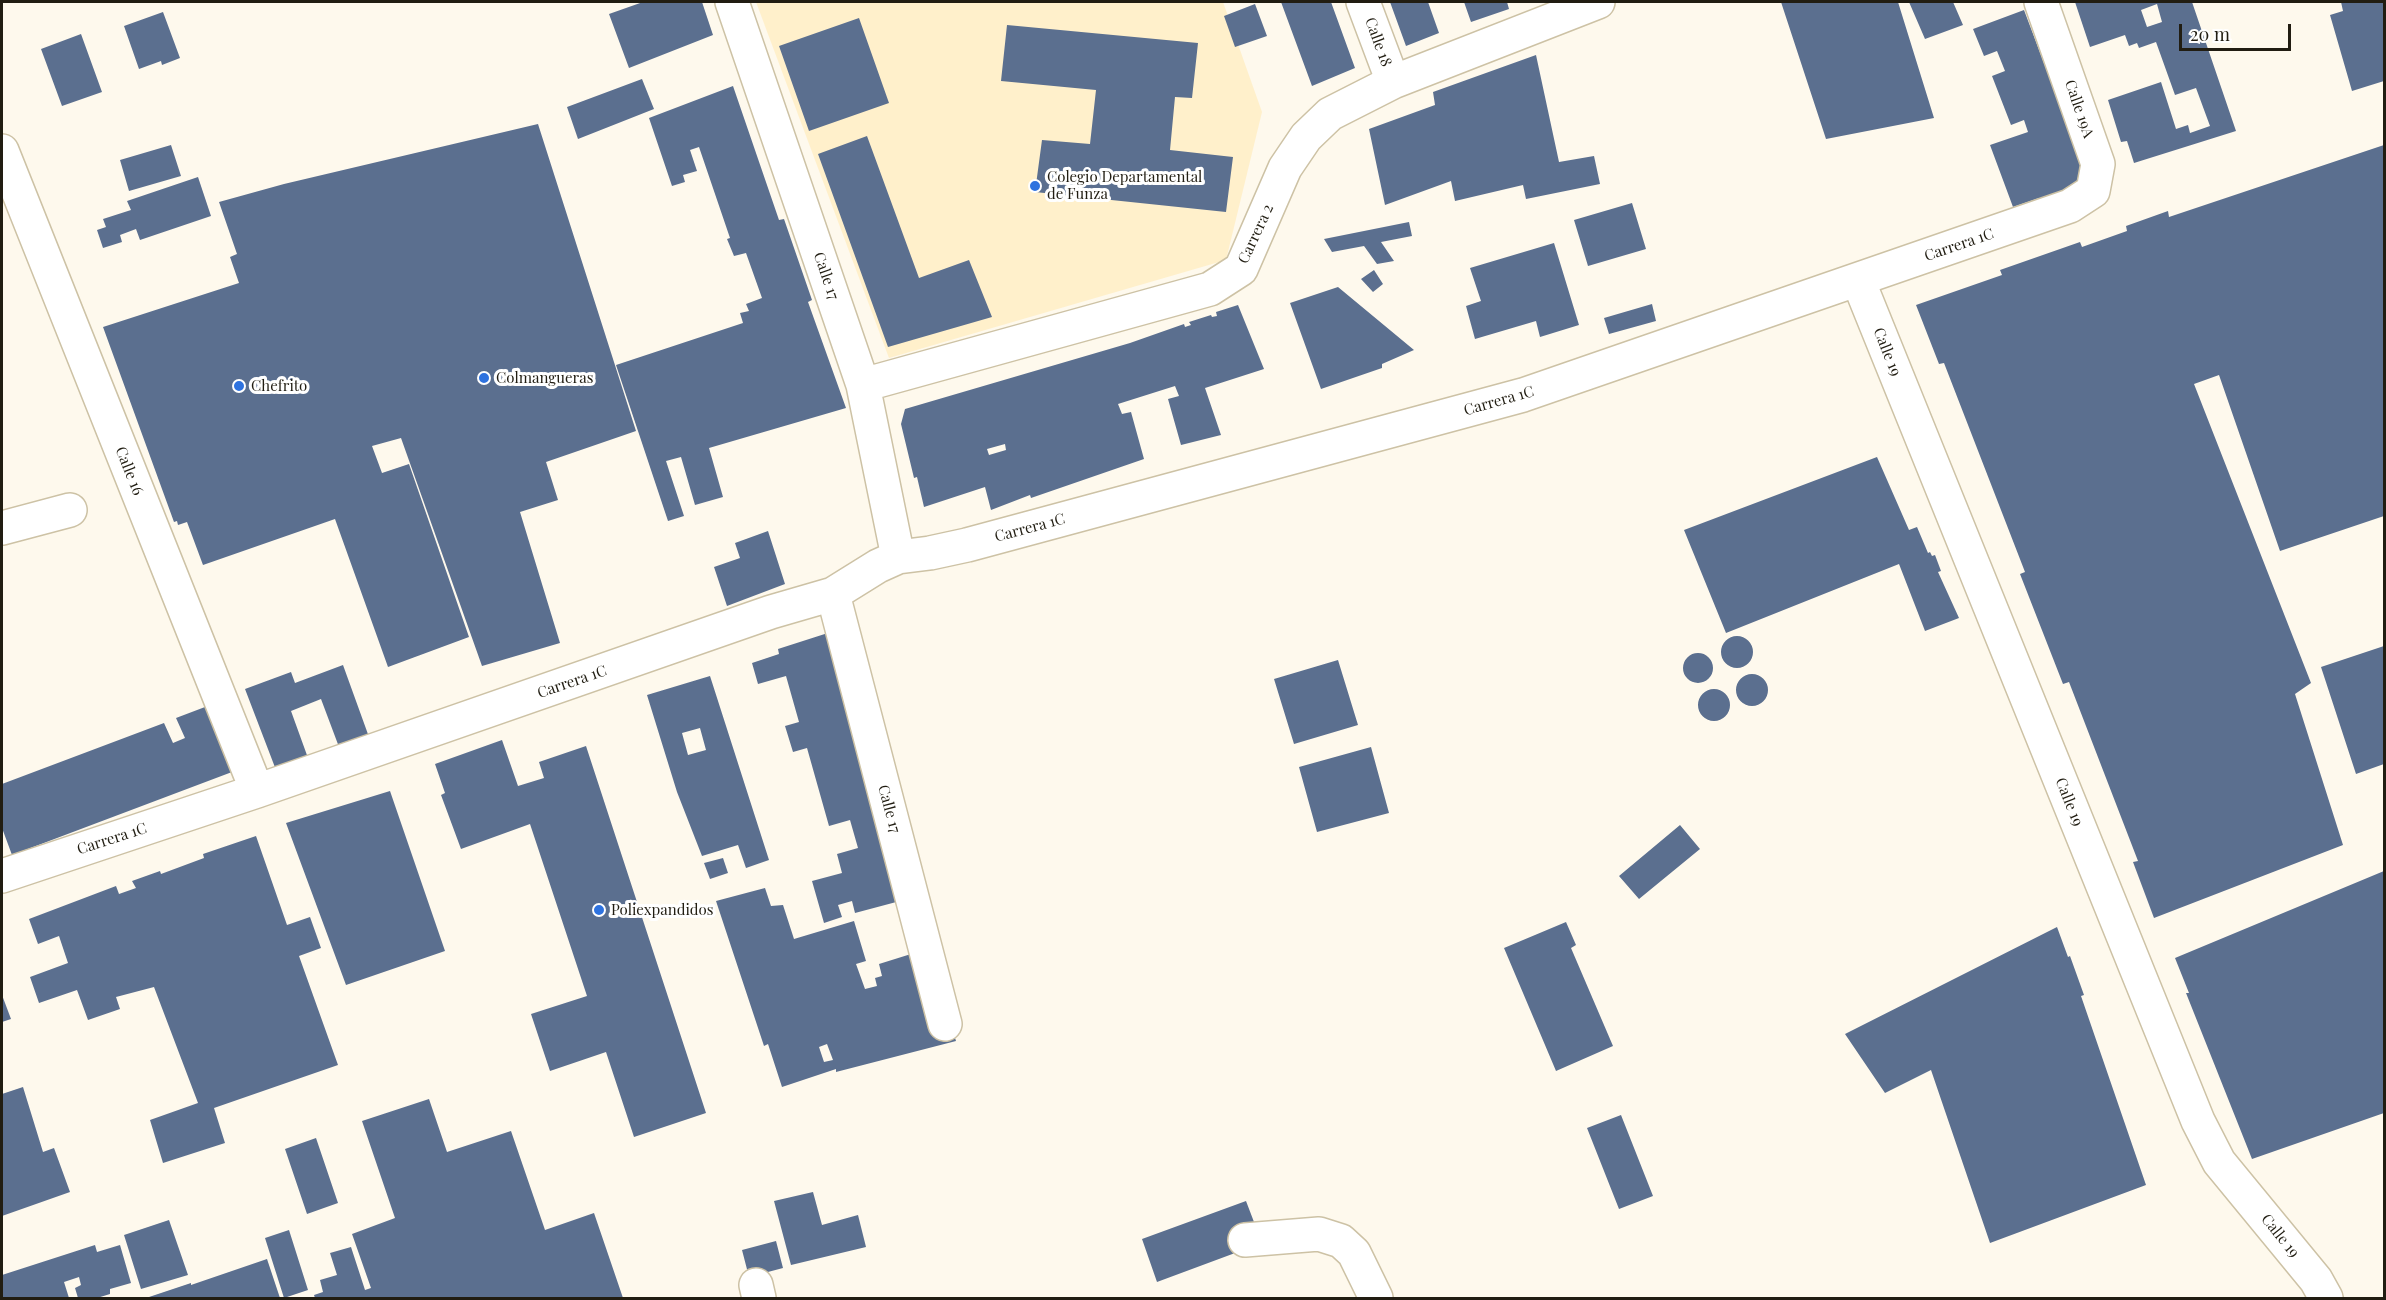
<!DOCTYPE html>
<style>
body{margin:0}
#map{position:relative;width:2386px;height:1300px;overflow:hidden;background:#fef9ed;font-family:"Playfair Display",serif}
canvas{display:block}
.frame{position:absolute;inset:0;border:3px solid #211d12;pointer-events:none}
.scale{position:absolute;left:2179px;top:24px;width:112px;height:27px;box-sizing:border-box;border:3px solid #211d12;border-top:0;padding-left:8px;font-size:18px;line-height:21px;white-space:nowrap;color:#211d12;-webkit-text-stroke:4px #fff;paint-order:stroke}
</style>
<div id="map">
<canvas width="2386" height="1300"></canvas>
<div class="frame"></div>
<div class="scale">20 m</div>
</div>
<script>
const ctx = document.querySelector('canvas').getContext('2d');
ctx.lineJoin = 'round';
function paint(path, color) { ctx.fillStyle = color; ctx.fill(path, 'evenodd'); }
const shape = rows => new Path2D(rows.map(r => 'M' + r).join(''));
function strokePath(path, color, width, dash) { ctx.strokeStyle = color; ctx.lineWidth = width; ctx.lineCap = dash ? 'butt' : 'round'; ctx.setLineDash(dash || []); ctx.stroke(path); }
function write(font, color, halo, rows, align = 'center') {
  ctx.font = font + ' "Playfair Display",serif'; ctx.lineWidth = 6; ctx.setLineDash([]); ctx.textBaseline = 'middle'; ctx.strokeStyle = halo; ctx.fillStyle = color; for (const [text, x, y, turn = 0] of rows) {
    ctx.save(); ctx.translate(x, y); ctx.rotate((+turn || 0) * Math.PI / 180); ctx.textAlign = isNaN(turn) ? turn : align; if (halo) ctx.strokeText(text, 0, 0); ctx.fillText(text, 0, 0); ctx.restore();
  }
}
const built = shape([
 [756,2,1223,2,1262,112,1226,260,889,358]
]);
const building = shape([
 [643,2,702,2,713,35,629,68,609,14],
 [1281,2,1331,2,1355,68,1312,86],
 [1390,2,1428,2,1439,33,1406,46],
 [1464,2,1507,2,1509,9,1471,22],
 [1781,2,1898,2,1934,118,1826,139],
 [1909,2,1953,2,1963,25,1925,39],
 [2075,2,2192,2,2236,131,2134,163,2127,141,2121,142,2108,100,2161,82,2176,129,2188,125,2190,133,2210,126,2196,88,2175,95,2156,42,2139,48,2137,43,2129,46,2125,35,2090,47],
 [2157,4,2162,22,2147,27,2141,10],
 [2341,2,2384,2,2384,81,2352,91,2330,15,2343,11],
 [1255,4,1267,36,1235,47,1224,16],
 [2024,10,2091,188,2043,205,2039,198,2013,207,1990,145,2028,132,2024,120,2011,125,1992,76,2005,71,1997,51,1984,56,1973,29],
 [163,12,180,58,162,65,161,61,139,69,124,26],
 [859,18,889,103,809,131,779,46],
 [1007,25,1198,43,1192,98,1175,97,1170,150,1233,157,1226,212,1035,192,1042,140,1090,144,1096,90,1001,81],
 [81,34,102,92,62,106,41,49],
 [1536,55,1559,162,1594,156,1600,184,1526,199,1523,185,1455,201,1451,181,1385,205,1369,129,1435,105,1433,92],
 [642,79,654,109,578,139,567,107],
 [733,86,779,220,784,219,812,300,808,302,846,408,709,448,723,497,695,505,681,457,666,461,684,516,668,521,616,365,743,323,740,313,749,311,746,304,762,298,746,253,734,256,727,239,730,238,699,147,690,150,697,171,683,175,685,182,672,186,649,118],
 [538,124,636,431,546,462,558,500,520,512,560,643,482,666,401,438,372,446,382,473,409,464,469,637,388,667,335,519,203,565,187,522,178,525,177,521,174,522,103,327,239,283,230,257,237,254,219,202,284,184],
 [867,136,919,278,969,260,992,317,888,347,818,154],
 [171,145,181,176,129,191,120,160],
 [2384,145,2384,516,2280,551,2219,375,2194,384,2311,683,2295,694,2343,845,2154,918,2133,862,2138,861,2069,682,2063,684,2020,574,2025,572,1944,363,1939,364,1916,305,2002,275,2000,270,2080,242,2082,247,2127,231,2126,226,2168,211,2169,217],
 [198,177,211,216,140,240,136,229,120,235,122,242,103,248,97,230,106,227,103,219,131,210,127,201],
 [1632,203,1646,249,1588,266,1574,220],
 [1409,222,1412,236,1381,242,1394,261,1377,264,1364,246,1332,252,1324,239],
 [1554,243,1579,325,1540,337,1536,321,1475,339,1466,306,1481,301,1470,268],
 [1374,270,1383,284,1373,292,1361,279],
 [1338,287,1414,350,1382,364,1382,368,1321,389,1290,303],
 [1652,304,1656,321,1609,334,1604,318],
 [1238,305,1264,369,1205,388,1221,435,1181,445,1168,399,1179,396,1175,386,1118,404,1122,414,1131,412,1144,459,1031,498,1030,495,991,510,985,487,924,507,917,477,914,478,901,424,905,409,1130,343,1184,324,1185,327,1191,325,1189,322,1211,315,1212,317,1217,316,1216,312],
 [1005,444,1006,450,989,455,987,449],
 [1877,457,1909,530,1917,527,1928,553,1930,552,1932,556,1935,555,1941,571,1938,572,1959,618,1925,631,1899,564,1726,633,1684,530],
 [768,531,785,584,727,606,714,567,740,558,735,543],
 [831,632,900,901,855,913,852,901,838,905,842,917,824,923,812,881,842,873,837,854,858,848,850,820,829,826,807,748,793,752,785,726,799,722,786,676,758,684,752,663,779,654,778,649],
 '1721 652a16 16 0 1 1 32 0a16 16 0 1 1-32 0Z',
 [2384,646,2384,764,2356,774,2321,667],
 '1683 668a15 15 0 1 1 30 0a15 15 0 1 1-30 0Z',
 [1338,660,1358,725,1294,744,1274,679],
 [343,665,369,737,339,747,321,699,291,711,308,758,276,770,245,689,291,672,295,683],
 '1736 690a16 16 0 1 1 32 0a16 16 0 1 1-32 0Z',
 [710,676,769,860,746,868,738,845,702,856,677,792,647,695],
 [700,728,706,750,688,755,682,733],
 '1698 705a16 16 0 1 1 32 0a16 16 0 1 1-32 0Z',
 [205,707,232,772,12,855,2,828,2,784,164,723,173,743,185,738,176,718],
 [502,740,518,786,544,778,539,762,586,746,706,1113,634,1137,606,1052,550,1071,531,1014,587,996,530,824,461,849,441,795,445,793,435,764],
 [1371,747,1389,813,1317,832,1299,767],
 [390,791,445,951,346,985,286,823],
 [1680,825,1700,849,1639,899,1619,876],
 [256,836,287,925,310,917,321,948,299,956,338,1065,214,1108,225,1143,163,1163,150,1120,198,1103,154,987,116,997,120,1009,88,1020,77,990,39,1003,30,977,68,963,59,936,38,944,29,919,116,886,119,894,136,888,132,881,160,871,161,874,204,858,203,854],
 [723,858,728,873,710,879,704,863],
 [2384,871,2384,1113,2252,1159,2186,993,2189,993,2175,958],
 [765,888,771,906,783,905,794,939,854,921,866,961,856,964,865,989,877,986,875,978,882,976,879,964,927,949,956,1041,836,1072,836,1069,782,1087,768,1044,764,1046,716,901],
 [827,1044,833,1060,824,1062,819,1047],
 [1566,922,1576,945,1571,948,1613,1046,1556,1071,1504,948],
 [2057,927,2068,957,2070,956,2084,995,2081,996,2146,1185,1990,1243,1931,1070,1885,1093,1845,1034],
 [2,995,11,1019,2,1022],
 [23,1087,43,1152,54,1148,70,1192,2,1216,2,1094],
 [429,1099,447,1152,511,1131,545,1230,594,1213,623,1298,315,1298,314,1295,323,1292,320,1280,337,1275,330,1253,351,1247,365,1290,371,1288,352,1234,395,1218,362,1121],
 [1621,1115,1653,1196,1619,1209,1587,1128],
 [316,1138,338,1203,307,1214,285,1149],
 [813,1192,822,1225,858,1215,866,1247,791,1265,774,1201],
 [1246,1201,1262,1243,1157,1282,1142,1239],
 [169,1220,188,1275,141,1289,124,1235],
 [289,1230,308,1290,284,1298,265,1238],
 [776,1241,783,1268,749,1277,742,1250],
 [95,1245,97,1252,120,1245,131,1283,110,1289,110,1294,97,1298,78,1298,75,1288,81,1285,79,1277,64,1282,69,1298,2,1298,2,1275],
 [267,1259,280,1298,146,1298,191,1283,191,1285]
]);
const minor = shape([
 [732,2,863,385,898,557],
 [1363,2,1393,82],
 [2,151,257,791],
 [1858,280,2198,1121,2219,1162,2316,1280,2326,1298],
 [863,385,1210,289,1241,269,1285,168,1306,137,1330,114,1393,82,1598,2],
 [2,528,70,510],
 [833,594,945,1024],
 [2,876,257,791,771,612,833,594,878,566,898,557,930,553,967,545,1523,395,2070,206,2093,191,2098,164,2041,2],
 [1245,1240,1319,1234,1341,1241,1354,1253,1376,1298],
 [756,1285,759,1298]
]);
const markers = [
 [1035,186,6,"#2e72df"],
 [484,378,6,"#2e72df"],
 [239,386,6,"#2e72df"],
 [599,910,6,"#2e72df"]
];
const streetNames = [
 ["Calle 18",1378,42,70],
 ["Calle 19A",2079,109,71],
 ["Carrera 2",1256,234,-65],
 ["Carrera 1C",1959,245,-19],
 ["Calle 17",826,276,71],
 ["Calle 19",1887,352,68],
 ["Carrera 1C",1499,401,-16],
 ["Calle 16",129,471,68],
 ["Carrera 1C",1030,528,-15],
 ["Carrera 1C",572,682,-19],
 ["Calle 19",2069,802,68],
 ["Calle 17",889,809,75],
 ["Carrera 1C",112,839,-18],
 ["Calle 19",2280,1236,51]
];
const poiNames = [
 ["Colegio Departamental",1047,177],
 ["de Funza",1047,194],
 ["Colmangueras",496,378],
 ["Chefrito",251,386],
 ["Poliexpandidos",611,910]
];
paint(built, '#fff0cb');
paint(building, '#5b6f8f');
strokePath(minor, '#cdc2a5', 36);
strokePath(minor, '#fff', 33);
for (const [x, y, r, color] of markers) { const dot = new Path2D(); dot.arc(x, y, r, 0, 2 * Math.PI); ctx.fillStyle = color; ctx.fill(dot); strokePath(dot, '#fff', 2); }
write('15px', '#211d12', '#fff', streetNames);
write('15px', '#211d12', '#fff', poiNames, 'left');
</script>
